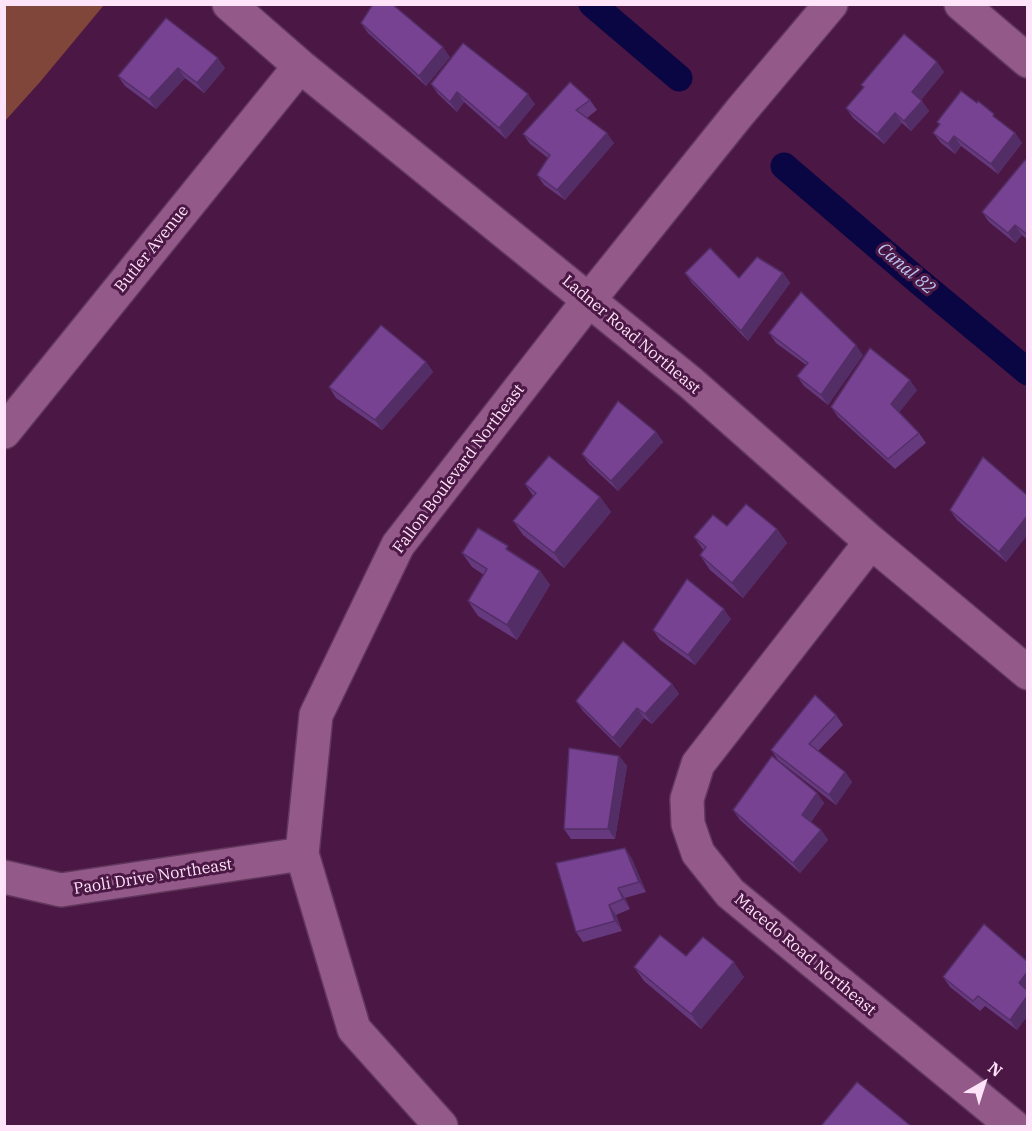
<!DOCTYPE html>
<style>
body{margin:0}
#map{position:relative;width:1032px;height:1131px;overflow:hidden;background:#4b1745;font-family:"IBM Plex Serif",serif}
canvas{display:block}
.frame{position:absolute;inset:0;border:6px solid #ffe4f9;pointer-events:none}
.north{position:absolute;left:954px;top:1053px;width:60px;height:60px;-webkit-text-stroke:4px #4b1745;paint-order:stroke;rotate:39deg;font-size:16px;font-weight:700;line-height:24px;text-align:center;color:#ffe4f9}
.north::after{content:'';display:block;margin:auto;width:21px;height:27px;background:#ffe4f9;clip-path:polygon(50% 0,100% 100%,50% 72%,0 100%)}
</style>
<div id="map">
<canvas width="1032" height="1131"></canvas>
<div class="frame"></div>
<div class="north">N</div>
</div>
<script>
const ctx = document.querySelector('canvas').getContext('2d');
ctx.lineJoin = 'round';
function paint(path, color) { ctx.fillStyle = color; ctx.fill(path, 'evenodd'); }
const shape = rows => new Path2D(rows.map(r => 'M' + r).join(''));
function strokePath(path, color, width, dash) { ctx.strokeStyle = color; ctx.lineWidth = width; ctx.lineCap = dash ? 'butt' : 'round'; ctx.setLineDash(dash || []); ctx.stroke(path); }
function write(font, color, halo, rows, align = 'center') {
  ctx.font = font + ' "IBM Plex Serif",serif'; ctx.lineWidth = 6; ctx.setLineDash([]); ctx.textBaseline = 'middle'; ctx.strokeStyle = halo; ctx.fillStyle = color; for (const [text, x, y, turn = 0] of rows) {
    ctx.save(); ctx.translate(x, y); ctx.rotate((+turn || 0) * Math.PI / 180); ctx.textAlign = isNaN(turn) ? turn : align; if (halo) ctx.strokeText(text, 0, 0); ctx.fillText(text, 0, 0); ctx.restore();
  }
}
const green = shape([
 [5,4,104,5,40,82,5,121]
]);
const canal = shape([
 [592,4,679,78],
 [784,166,916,279,1028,372]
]);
const minor = shape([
 [229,4,300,66,691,383,871,542,1028,673],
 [961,4,1028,61],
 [4,432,300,66],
 [871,542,698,764,687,799,688,824,698,853,730,893,1013,1126],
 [4,877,61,890,302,854],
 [441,1126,354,1029,302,854,316,715,398,545,589,300,740,112,831,4]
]);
const wall = shape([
 [166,18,225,68,204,93,185,78,156,109,125,86,118,76],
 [361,23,450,57,426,86,368,33],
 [937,62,944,72,921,100,929,111,911,131,902,123,884,144,853,118,846,108,863,88,861,85],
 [431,84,535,104,506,139,464,102,457,112,438,94],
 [590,100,597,110,587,118,614,143,565,200,544,185,537,175,548,158,530,144,523,134],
 [999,121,1015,133,1022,143,998,174,961,146,955,154,941,143,933,133,939,125,937,122],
 [1028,162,1028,240,1022,235,1015,243,989,222,982,212],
 [685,273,739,278,783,273,790,283,748,341,692,283],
 [769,333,863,355,828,405,804,386,797,376,806,365,776,343],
 [426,362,433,372,382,430,336,398,329,387],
 [917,390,899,412,919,433,926,443,895,469,838,417,831,407],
 [656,432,663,442,618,491,589,464,582,454],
 [525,484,600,497,611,512,564,568,523,535,513,521,533,496],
 [1028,496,1028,534,1006,562,957,520,950,510],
 [727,526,777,529,787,543,743,598,710,570,700,555,704,551,694,537],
 [462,553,513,553,540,571,550,585,517,640,478,616,468,601,484,575,472,567],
 [731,619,695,665,660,640,653,630],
 [672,684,679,694,652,724,644,718,620,748,583,711,576,701],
 [836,715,843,725,818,751,845,772,852,782,836,805,778,760,771,750],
 [619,756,627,766,615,839,571,839,564,829],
 [817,793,824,803,811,822,821,830,828,840,800,873,740,820,733,810],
 [625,848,632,859,646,892,625,898,630,909,616,915,622,931,583,942,576,932],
 [686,956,744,977,701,1029,644,981,634,967],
 [1028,962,1028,1015,1017,1030,985,1006,980,1011,950,987,943,977]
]);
const shadedWall = shape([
 [443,47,450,57,426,86,419,76],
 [218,58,225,68,204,93,197,83],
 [937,62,944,72,919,102,912,92],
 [178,68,185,78,156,109,149,99],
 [457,92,464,102,457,112,450,102],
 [528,94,535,104,506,139,499,128],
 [922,101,929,111,911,131,904,121],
 [895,113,902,123,884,144,877,134],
 [607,133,614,143,565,200,557,190],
 [1015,133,1022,143,998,174,991,164],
 [954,136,961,146,955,154,948,144],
 [1015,225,1022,235,1015,243,1008,233],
 [783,273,790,283,748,341,741,331],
 [856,345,863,355,828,405,821,395],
 [426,362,433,372,382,430,375,420],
 [910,380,917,390,898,414,891,404],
 [656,432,663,442,618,491,611,481],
 [600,497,611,512,564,568,554,553],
 [1028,515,1028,534,1006,562,999,552],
 [777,529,787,543,743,598,732,583],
 [540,571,550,585,517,640,507,625],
 [724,609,731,619,695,665,688,655],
 [672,684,679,694,652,724,645,714],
 [637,708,644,718,620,748,613,738],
 [619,756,627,766,615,839,608,829],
 [845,772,852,782,836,805,829,795],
 [817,793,824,803,809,825,802,815],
 [821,830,828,840,800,873,793,863],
 [625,848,632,859,646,892,639,882],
 [618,888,625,898,630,909,623,899],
 [609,905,616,915,622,931,615,921],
 [734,962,744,977,701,1029,691,1014],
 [1028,971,1028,991,1019,983],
 [1028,995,1028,1015,1017,1030,1010,1020]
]);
const building = shape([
 [373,4,392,4,443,47,419,76,361,23,373,4],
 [166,18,218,58,197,83,178,68,149,99,118,76,166,18],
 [904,34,937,62,912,92,922,101,904,121,895,113,877,134,846,108,864,87,861,85,904,34],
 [463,43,528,94,499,128,457,92,450,102,431,84,463,43],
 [570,82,590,100,576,110,607,133,557,190,537,175,550,155,523,134,570,82],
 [961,91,977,103,978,101,994,114,993,116,1015,133,991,164,954,136,948,144,933,133,940,124,937,122,961,91],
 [1025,160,1028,162,1028,235,1015,225,1008,233,982,212,1025,160],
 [710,248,739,278,757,257,783,273,741,331,685,273,710,248],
 [801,292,856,345,821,395,797,376,808,363,769,333,801,292],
 [381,325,426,362,375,420,329,387,381,325],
 [870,348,910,380,891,404,919,433,888,459,831,407,870,348],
 [618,401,656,432,611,481,582,454,618,401],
 [549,456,600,497,554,553,513,521,536,493,525,484,549,456],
 [983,457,1028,496,1028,515,999,552,950,510,983,457],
 [746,504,777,529,732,583,700,555,706,547,694,537,713,515,727,526,746,504],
 [478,528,508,546,506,549,540,571,507,625,468,601,487,569,462,553,478,528],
 [687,579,724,609,688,655,653,630,687,579],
 [623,641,672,684,645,714,637,708,613,738,576,701,623,641],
 [815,695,836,715,809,744,845,772,829,795,771,750,815,695],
 [569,748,619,756,608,829,564,829,569,748],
 [772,756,817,793,802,815,821,830,793,863,733,810,772,756],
 [625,848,639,882,618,888,623,899,609,905,615,921,576,932,556,863,625,848],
 [984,924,1028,962,1028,971,1019,983,1028,991,1028,995,1010,1020,978,996,973,1001,943,977,984,924],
 [660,935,686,956,703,937,734,962,691,1014,634,967,660,935],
 [857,1082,911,1126,821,1126,857,1082]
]);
const streetNames = [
 ["Butler Avenue",152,249,-51],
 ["Ladner Road Northeast",631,335,40],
 ["Fallon Boulevard Northeast",459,469,-53],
 ["Paoli Drive Northeast",153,877,-9],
 ["Macedo Road Northeast",805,955,40]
];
const waterNames = [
 ["Canal 82",906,269,40]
];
paint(green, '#80463a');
strokePath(canal, '#0a0643', 27);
strokePath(minor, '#61375c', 36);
strokePath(minor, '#925989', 33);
paint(wall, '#66397e');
paint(shadedWall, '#532e66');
paint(building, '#774292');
strokePath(building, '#532e66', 1.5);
write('16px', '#ffe4f9', '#4b1745', streetNames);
write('italic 18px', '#b7c4f1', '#4b1745', waterNames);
</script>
